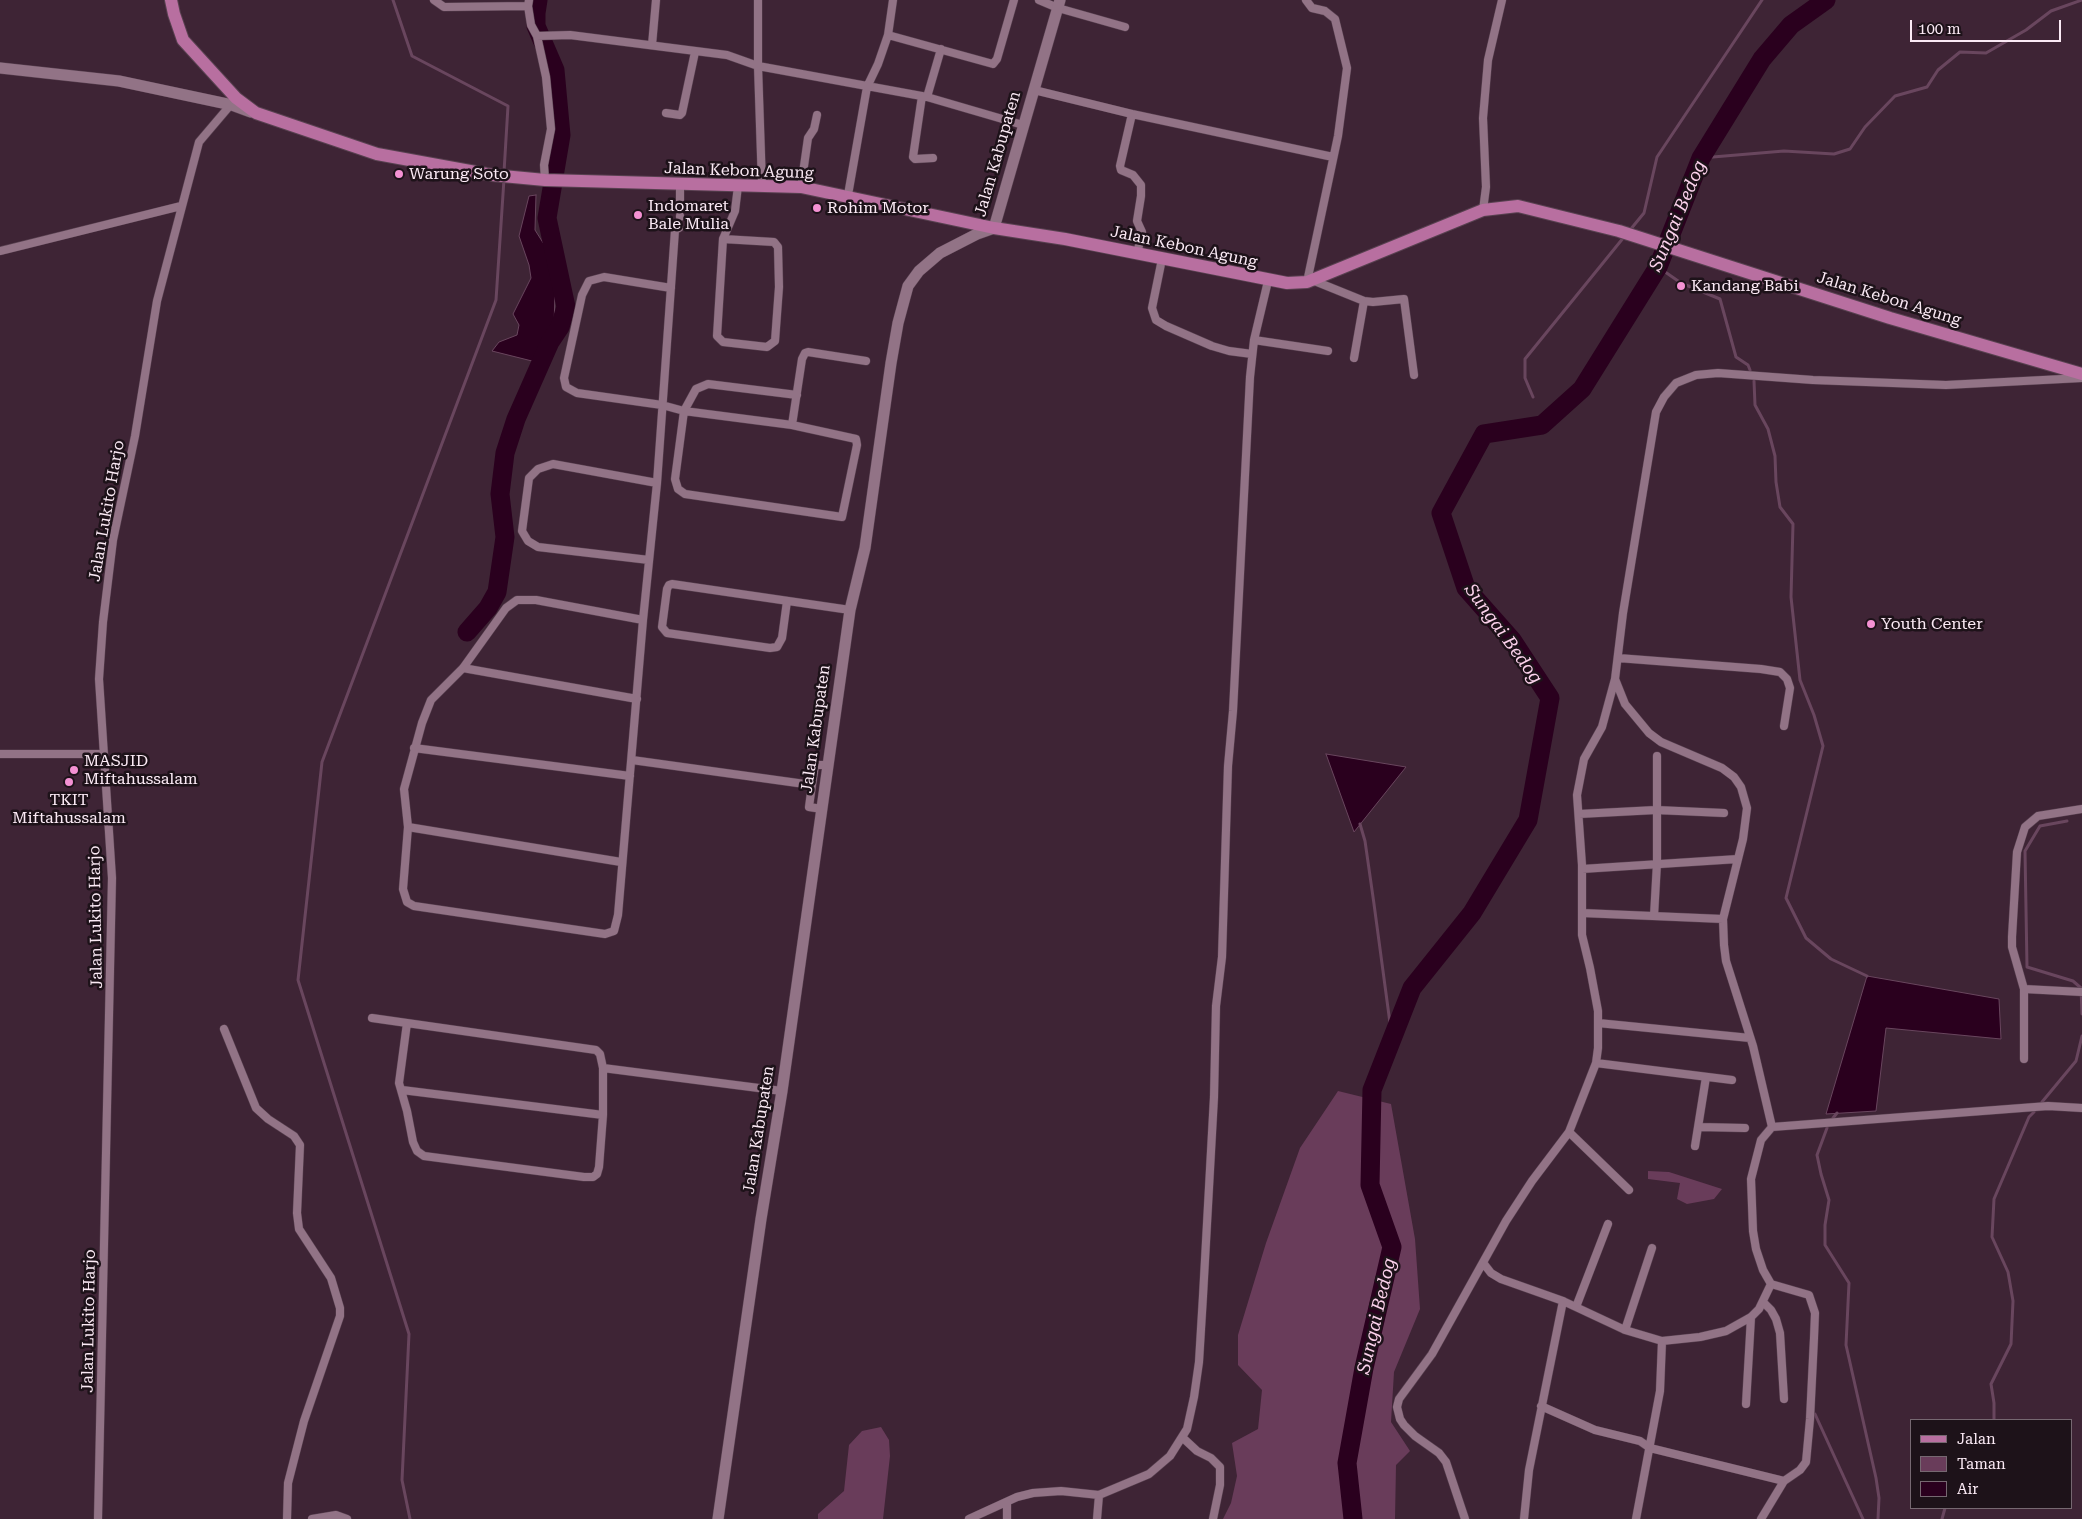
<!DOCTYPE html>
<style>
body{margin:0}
#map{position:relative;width:2082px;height:1519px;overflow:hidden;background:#3e2435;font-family:"Roboto Serif",serif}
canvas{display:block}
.legend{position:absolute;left:1910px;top:1419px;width:162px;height:90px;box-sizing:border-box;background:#1d1219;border:1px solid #766871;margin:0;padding:6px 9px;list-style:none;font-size:15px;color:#fbeaf5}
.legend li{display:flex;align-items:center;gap:10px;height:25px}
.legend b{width:25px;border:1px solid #766871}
.scale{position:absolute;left:1910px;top:20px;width:151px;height:22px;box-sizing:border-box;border:2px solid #fbeaf5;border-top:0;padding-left:6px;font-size:15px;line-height:18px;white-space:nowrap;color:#fbeaf5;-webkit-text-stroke:4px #1d1219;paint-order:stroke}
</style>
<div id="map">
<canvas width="2082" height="1519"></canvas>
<ul class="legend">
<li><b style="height:6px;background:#b86fa0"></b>Jalan</li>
<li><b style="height:14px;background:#693c5a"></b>Taman</li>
<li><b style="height:14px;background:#2a001e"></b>Air</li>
</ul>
<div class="scale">100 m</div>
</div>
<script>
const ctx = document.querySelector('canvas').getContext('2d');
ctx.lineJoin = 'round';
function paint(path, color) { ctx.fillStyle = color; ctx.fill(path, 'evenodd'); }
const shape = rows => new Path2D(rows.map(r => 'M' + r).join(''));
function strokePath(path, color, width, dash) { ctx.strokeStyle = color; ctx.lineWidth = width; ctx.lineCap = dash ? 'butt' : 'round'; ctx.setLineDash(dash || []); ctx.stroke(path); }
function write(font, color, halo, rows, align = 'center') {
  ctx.font = font + ' "Roboto Serif",serif'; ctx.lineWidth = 5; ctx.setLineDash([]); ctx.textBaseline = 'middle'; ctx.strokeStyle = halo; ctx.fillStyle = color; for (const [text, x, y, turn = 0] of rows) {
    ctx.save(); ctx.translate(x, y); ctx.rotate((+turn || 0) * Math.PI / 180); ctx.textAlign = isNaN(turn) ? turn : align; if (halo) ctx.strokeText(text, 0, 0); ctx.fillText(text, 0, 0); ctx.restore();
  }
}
const green = shape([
 [1338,1091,1391,1104,1415,1239,1420,1309,1394,1372,1391,1422,1410,1451,1396,1465,1395,1519,1223,1519,1231,1503,1237,1476,1232,1443,1258,1429,1262,1390,1238,1365,1238,1335,1266,1243,1300,1148],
 [1648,1171,1669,1172,1722,1189,1714,1199,1687,1204,1677,1199,1680,1183,1648,1179],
 [881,1427,889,1440,890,1456,883,1519,818,1519,818,1514,844,1491,849,1445,862,1431]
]);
const water = shape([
 [536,195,535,230,547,249,555,293,554,326,536,362,492,351,499,342,517,335,519,325,513,314,531,278,529,265,519,236,529,196,536,195],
 [1326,754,1406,767,1354,832,1326,754],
 [1867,976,1999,999,2001,1039,1886,1028,1876,1111,1826,1114,1867,976]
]);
const stream = shape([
 [393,0,412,56,508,106,504,172],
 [1701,158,1784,151,1834,154,1850,149,1865,127,1895,96,1927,87,1938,70,1960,52,1986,53,2026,30,2051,11,2082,0],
 [1630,230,1644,213,1657,157,1762,0],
 [1658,267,1681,283,1720,299,1736,357,1748,365,1750,370],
 [1754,381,1755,405,1768,429,1775,456,1776,482,1780,507,1793,524,1791,597,1800,680,1814,715,1823,746,1786,898,1806,938,1831,959,1867,976],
 [1533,397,1525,378,1525,359,1624,237],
 [2067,821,2040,826,2025,851,2027,967,2073,981,2081,988,2082,1014],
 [1360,824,1365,841,1374,904,1392,1038],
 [2042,1102,2076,1061,2082,1036],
 [1833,1118,1837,1113],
 [1827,1128,1817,1155,1821,1174,1829,1200,1825,1225,1825,1245,1849,1283,1846,1345,1876,1478,1879,1498,1878,1519],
 [1815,1414,1863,1519],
 [1994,1420,1994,1403,1991,1384,2011,1344,2013,1301,2008,1272,1992,1237,1994,1199,2029,1117,2034,1112],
 [410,1519,402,1480,409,1334,298,980,322,762,496,300,504,179],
 [1942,1519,1945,1508]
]);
const river = shape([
 [467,632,488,608,497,592,505,537,500,494,505,453,516,419,550,342,560,327,566,307,547,218,561,135,555,70,536,26,536,13,538,0],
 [1353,1519,1347,1463,1364,1368,1392,1247,1370,1185,1372,1090,1412,988,1472,913,1528,820,1550,698,1512,640,1466,588,1441,513,1484,434,1542,425,1582,389,1658,267,1701,158,1762,59,1791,25,1826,0]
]);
const streetTunnel = shape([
 [680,202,680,216]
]);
const street = shape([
 [434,0,444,7,528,6],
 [529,0,528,6,531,25,537,36,546,77,551,129,544,165,545,180],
 [758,0,758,66,762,185],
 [1039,0,1058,8,1125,27],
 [1306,0,1312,8,1325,11,1335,19,1347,68,1338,136,1307,282],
 [888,35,993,64,997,59,1014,0],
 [537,36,570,35,727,55,758,66,927,97,1023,125],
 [652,45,656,0],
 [1034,90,1132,114,1333,157],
 [922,96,913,157,915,159,933,158],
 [927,97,941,49],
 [666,113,680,115,682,113,695,52],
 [1132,114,1120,166,1121,170,1133,175,1141,185,1141,196,1137,221,1142,232,1137,254],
 [680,184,680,202],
 [801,187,808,138,814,129,817,115],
 [848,195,867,87,878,64,888,35,893,0],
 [1483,210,1486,187,1483,118,1488,60,1502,0],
 [680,216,680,217],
 [723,239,774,242,778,247,779,287,775,341,767,347,723,342,717,336,723,239,735,211,738,186],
 [0,251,181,206],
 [1162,259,1152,308,1156,320,1166,326,1212,346,1229,351,1252,354],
 [1312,280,1364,301,1373,302,1404,299,1414,375],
 [671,288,604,277,589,281,582,295,564,378,566,387,577,393,662,405,684,411,696,389,708,384,797,395],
 [1254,340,1328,351],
 [1354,358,1364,301],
 [684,411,792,425,856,439,857,445,842,517,685,494,678,489,675,479,684,411],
 [792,425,802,359,805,353,808,352,866,361],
 [649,560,538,547,528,541,522,531,529,478,538,469,553,464,657,483],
 [787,601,782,638,777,647,770,648,667,633,662,627,667,589,669,585,672,584,850,610],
 [643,620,536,600,517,600,506,608,463,668,431,700,422,723,404,789,408,827,403,889,407,902,414,906,605,934,614,931,618,915,643,620,657,483,675,230,679,228],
 [1618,658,1761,669,1780,672,1787,679,1790,688,1784,726],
 [463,668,637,699],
 [414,748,630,776],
 [0,754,102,754],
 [632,760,812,785,815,765,828,765],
 [812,785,809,807,822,809],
 [1579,814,1656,810,1724,813],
 [408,827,621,862],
 [1582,869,1738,859],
 [1582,913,1723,919],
 [1654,916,1657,863,1657,756],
 [2024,989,2082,992],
 [372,1018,596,1050,600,1054,603,1068,782,1091],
 [407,1023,399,1083,407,1111,413,1142,417,1151,424,1156,584,1177,593,1177,597,1174,599,1167,603,1115,603,1068],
 [1598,1023,1750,1038],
 [224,1029,256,1108,268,1119,294,1136,300,1145,297,1213,299,1229,331,1278,340,1308,340,1316,304,1421,288,1483,287,1519],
 [2024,1059,2024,989,2012,947,2012,937,2017,852,2025,827,2038,816,2082,809],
 [1596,1063,1732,1080],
 [402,1090,603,1115],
 [1699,1127,1745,1128],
 [1772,1127,1753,1046,1726,961,1724,945,1723,919,1743,839,1747,808,1741,787,1734,777,1722,768,1661,742,1649,733,1625,704,1615,679,1623,613,1656,412,1664,397,1676,383,1696,375,1718,373,1813,380,1946,385,2082,378],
 [1569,1132,1629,1190],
 [1695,1146,1706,1077],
 [1484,1264,1491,1273,1501,1279,1563,1301,1625,1330,1662,1341,1700,1337,1726,1331,1751,1317,1759,1309,1771,1284,1763,1270,1756,1249,1753,1231,1751,1179,1761,1140,1772,1127,2048,1106,2082,1108],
 [1763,1302,1771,1310,1776,1319,1780,1333,1784,1399],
 [1576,1307,1608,1224],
 [1625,1330,1652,1248],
 [1746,1404,1751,1317],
 [1541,1406,1595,1430,1640,1441,1650,1448,1784,1481],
 [1182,1437,1197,1451,1211,1458,1220,1467,1220,1485,1213,1519],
 [1007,1502,1007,1519],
 [98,1519,112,878,99,679,103,622,113,540,135,436,157,301,199,142,233,102],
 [312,1519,336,1515,347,1519],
 [969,1519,1017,1497,1033,1493,1061,1491,1099,1495],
 [1097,1519,1099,1495,1149,1474,1170,1456,1187,1429,1194,1397,1199,1362,1203,1296,1214,1097,1216,1006,1222,957,1228,766,1233,711,1250,377,1254,340,1268,281],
 [1465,1519,1446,1462,1439,1453,1415,1436,1404,1425,1400,1419,1397,1407,1399,1399,1432,1354,1506,1221,1532,1181,1569,1132,1596,1063,1598,1048,1598,1011,1590,968,1582,935,1582,865,1577,795,1584,759,1602,727,1615,679],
 [1524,1519,1529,1470,1563,1301],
 [1636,1519,1660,1391,1662,1341],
 [1761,1519,1784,1481,1800,1470,1806,1462,1810,1419,1814,1338,1815,1313,1809,1295,1771,1284]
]);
const secondary = shape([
 [0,68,119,81,232,105,251,112],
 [718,1519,761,1219,782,1091,850,610,865,548,891,363,898,323,908,286,919,271,940,253,977,234,994,228,1060,0]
]);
const primary = shape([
 [171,0,174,14,183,40,236,98,256,113,377,154,492,175,545,180,801,187,994,228,1065,239,1287,283,1307,282,1483,210,1518,206,1619,231,1890,318,2082,374]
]);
const markers = [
 [399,174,5,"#f491d3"],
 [817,208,5,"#f491d3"],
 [638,215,5,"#f491d3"],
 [1681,286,5,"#f491d3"],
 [1871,624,5,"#f491d3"],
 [74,770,5,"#f491d3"],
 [69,782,5,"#f491d3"]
];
const streetNames = [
 ["Jalan Kabupaten",998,154,-74],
 ["Jalan Kebon Agung",739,171,2],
 ["Jalan Kebon Agung",1184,247,12],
 ["Jalan Kebon Agung",1889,299,17],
 ["Jalan Lukito Harjo",107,511,-80],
 ["Jalan Kabupaten",816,729,-82],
 ["Jalan Lukito Harjo",96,917,-91],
 ["Jalan Kabupaten",759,1130,-81],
 ["Jalan Lukito Harjo",89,1321,-89]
];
const poiNames = [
 ["Warung Soto",409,174],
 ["Indomaret",648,206],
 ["Bale Mulia",648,224],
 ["Rohim Motor",827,208],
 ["Kandang Babi",1691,286],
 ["Youth Center",1881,624],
 ["MASJID",84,761],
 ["Miftahussalam",84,779],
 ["TKIT",69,800,"center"],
 ["Miftahussalam",69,818,"center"]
];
const waterNames = [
 ["Sungai Bedog",1678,216,-67],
 ["Sungai Bedog",1503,634,54],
 ["Sungai Bedog",1377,1316,-77]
];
paint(green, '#693c5a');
paint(water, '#2a001e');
strokePath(water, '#69465e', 1);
strokePath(stream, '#69465e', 3);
strokePath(river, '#2a001e', 19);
strokePath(streetTunnel, '#5a4252', 8, [8, 4]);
strokePath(street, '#584150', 9);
strokePath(secondary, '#584150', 12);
strokePath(primary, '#584150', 14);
strokePath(street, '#927386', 8);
strokePath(secondary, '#927386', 11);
strokePath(primary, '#b86fa0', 12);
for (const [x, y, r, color] of markers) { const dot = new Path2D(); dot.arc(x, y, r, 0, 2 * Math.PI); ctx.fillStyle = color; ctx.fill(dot); strokePath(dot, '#1d1219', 2); }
write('16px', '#fbeaf5', '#1d1219', streetNames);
write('16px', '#fbeaf5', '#1d1219', poiNames, 'left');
write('italic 18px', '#fcd2ec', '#1d1219', waterNames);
</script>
